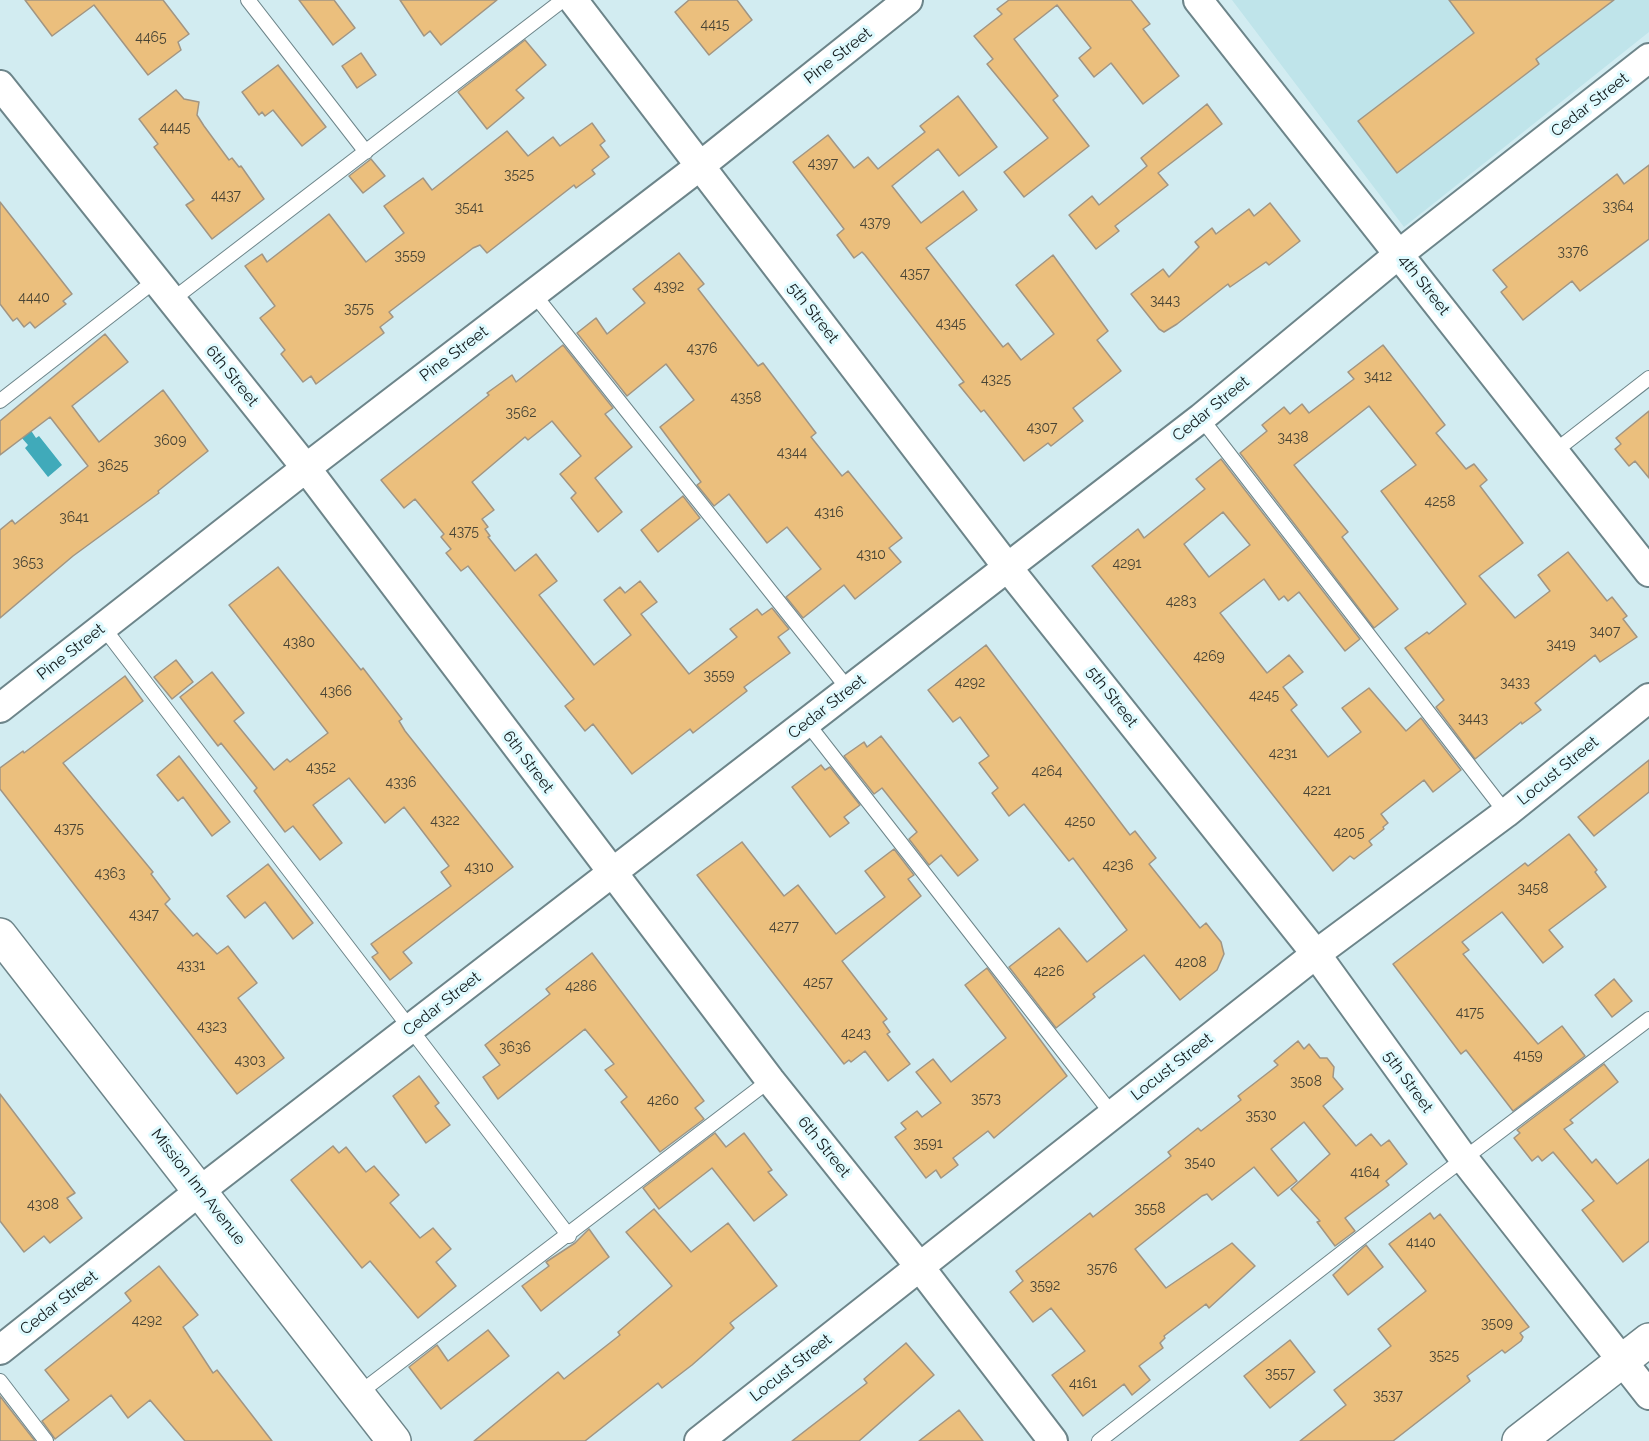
<!DOCTYPE html>
<style>
body{margin:0}
canvas{display:block;background:#d2ecf1}
</style>
<canvas width="1649" height="1441"></canvas>
<script>
const ctx = document.querySelector('canvas').getContext('2d');
ctx.lineJoin = 'round';
function paint(path, color) { ctx.fillStyle = color; ctx.fill(path, 'evenodd'); }
const shape = rows => new Path2D(rows.map(r => 'M' + r).join(''));
function strokePath(path, color, width, dash) { ctx.strokeStyle = color; ctx.lineWidth = width; ctx.lineCap = dash ? 'butt' : 'round'; ctx.setLineDash(dash || []); ctx.stroke(path); }
function write(font, color, halo, rows, align = 'center') {
  ctx.font = font + ' Raleway,sans-serif'; ctx.lineWidth = 6; ctx.setLineDash([]); ctx.textBaseline = 'middle'; ctx.strokeStyle = halo; ctx.fillStyle = color; for (const [text, x, y, turn = 0] of rows) {
    ctx.save(); ctx.translate(x, y); ctx.rotate((+turn || 0) * Math.PI / 180); ctx.textAlign = isNaN(turn) ? turn : align; if (halo) ctx.strokeText(text, 0, 0); ctx.fillText(text, 0, 0); ctx.restore();
  }
}
const built = shape([
 [1232,0,1649,0,1649,32,1404,227]
]);
const water = shape([
 [30,429,36,438,39,436,62,465,48,477,25,448,28,445,20,436]
]);
const building = shape([
 [25,0,163,0,189,34,178,42,181,50,148,75,94,5,52,36,25,0],
 [299,0,334,0,355,28,333,45,299,0],
 [400,0,497,0,441,45,430,31,424,36,400,0],
 [689,0,737,0,752,20,709,55,675,12,689,0],
 [1009,0,1131,0,1150,24,1143,29,1179,76,1143,104,1111,63,1094,77,1079,58,1091,48,1057,5,1014,39,1058,96,1053,100,1089,146,1024,197,1004,172,1048,138,987,64,993,59,974,36,1002,14,997,9,1009,0],
 [1449,0,1614,0,1536,59,1539,64,1397,173,1358,121,1474,33,1449,0],
 [525,40,546,65,516,90,524,98,487,129,458,92,525,40],
 [361,53,376,75,357,88,342,66,361,53],
 [278,65,326,127,302,146,273,110,265,116,262,112,259,115,242,92,278,65],
 [176,90,184,99,199,102,197,115,204,126,229,160,232,158,239,167,241,166,264,199,212,239,186,205,194,200,154,147,158,144,139,119,176,90],
 [958,96,997,147,959,176,938,149,892,186,921,223,963,191,977,210,926,248,1003,347,1008,343,1021,360,1054,334,1016,285,1053,255,1108,331,1097,340,1121,371,1073,408,1083,421,1051,446,1048,443,1024,461,984,410,981,412,959,385,964,382,865,255,862,252,854,258,837,235,844,229,793,162,828,135,854,168,868,157,878,169,925,132,920,126,958,96],
 [1207,104,1222,124,1158,173,1168,185,1115,226,1119,231,1096,249,1069,215,1092,196,1099,205,1147,166,1141,158,1207,104],
 [592,123,605,141,600,145,609,157,592,170,595,174,576,188,574,185,487,253,480,245,473,248,389,312,393,317,380,327,384,333,316,384,311,376,303,382,281,354,285,350,260,318,275,306,245,266,262,254,267,262,329,214,366,262,404,233,384,206,423,178,432,190,507,131,528,156,553,137,560,146,592,123],
 [371,159,385,176,363,193,349,176,371,159],
 [1649,165,1649,239,1580,291,1572,281,1523,320,1501,292,1507,287,1493,270,1617,174,1624,184,1649,165],
 [0,202,72,294,63,301,66,304,35,328,30,322,24,327,17,318,13,321,0,304,0,202],
 [1270,203,1300,241,1269,265,1266,262,1230,287,1228,284,1177,324,1164,332,1159,329,1131,294,1163,269,1169,277,1199,247,1195,242,1212,228,1216,234,1249,209,1254,216,1270,203],
 [679,253,704,284,698,289,758,366,763,363,816,433,811,437,842,476,848,471,902,538,889,548,901,562,855,599,844,585,803,618,786,597,821,569,787,527,767,543,729,494,714,506,697,485,701,482,660,427,694,400,666,364,627,396,577,333,596,318,607,334,645,303,633,289,679,253],
 [105,334,128,362,72,406,99,442,163,390,208,451,158,491,159,493,73,556,0,618,0,530,12,520,15,524,88,466,50,417,0,455,0,421,105,334],
 [563,345,613,408,605,414,632,447,595,478,622,512,598,532,571,498,576,493,560,474,581,456,552,421,528,440,525,437,472,482,494,510,482,519,488,527,485,529,490,536,488,537,515,571,536,554,557,581,539,595,594,665,631,635,604,600,620,587,625,593,640,581,657,602,641,614,689,674,737,637,730,629,757,609,762,615,772,608,789,629,778,637,790,653,744,687,747,691,693,733,690,729,632,774,593,724,585,731,565,706,574,699,468,566,461,571,446,553,451,549,441,537,444,534,415,499,404,508,381,480,489,395,487,393,512,375,516,382,563,345],
 [1383,345,1445,425,1436,433,1466,469,1474,464,1487,480,1480,486,1523,543,1479,576,1515,618,1550,591,1538,575,1568,552,1607,601,1612,597,1627,616,1623,619,1637,637,1600,662,1595,655,1535,703,1541,710,1522,724,1521,722,1475,759,1436,707,1444,700,1405,648,1427,632,1429,634,1466,604,1381,491,1416,465,1369,406,1294,465,1348,532,1342,537,1398,609,1374,628,1240,453,1267,431,1262,425,1284,407,1290,414,1302,404,1309,413,1354,379,1348,372,1383,345],
 [1649,411,1649,478,1635,461,1629,466,1615,449,1621,444,1616,438,1649,411],
 [1221,459,1360,639,1345,651,1299,592,1288,601,1284,596,1279,600,1264,579,1220,613,1267,673,1289,655,1303,672,1283,687,1297,705,1291,710,1328,757,1361,732,1342,708,1369,688,1406,731,1421,718,1461,770,1433,792,1424,780,1381,814,1388,823,1383,827,1384,829,1369,841,1372,845,1354,859,1350,856,1333,871,1092,566,1138,529,1144,538,1205,489,1196,479,1221,459],
 [1223,512,1250,545,1209,577,1184,544,1223,512],
 [683,496,700,518,658,552,641,530,683,496],
 [278,567,361,670,363,668,402,719,399,721,405,731,513,867,403,952,412,963,390,980,372,957,378,953,371,944,451,886,441,872,449,866,404,807,385,823,349,778,313,805,342,843,320,860,293,826,285,832,254,791,257,788,221,743,218,746,180,697,212,672,244,713,234,721,274,770,287,759,290,762,328,733,229,605,278,567],
 [986,645,1130,835,1135,831,1156,858,1149,864,1200,928,1206,923,1221,942,1224,954,1217,970,1180,1000,1144,955,1093,994,1095,997,1056,1028,1009,967,1059,928,1087,962,1127,930,1073,858,1069,861,1024,804,1009,816,992,793,998,788,979,763,989,756,960,717,953,722,928,690,986,645],
 [176,660,193,682,172,699,154,677,176,660],
 [125,676,143,701,63,763,153,872,151,874,170,899,165,904,193,936,197,933,217,954,228,946,257,983,238,998,284,1058,237,1094,0,789,0,768,23,751,24,753,125,676],
 [881,736,978,860,958,876,941,855,929,865,909,839,917,832,882,788,874,794,844,756,864,742,867,747,881,736],
 [179,756,230,822,212,836,183,797,178,801,157,775,179,756],
 [1649,760,1649,792,1594,836,1578,817,1649,760],
 [821,765,825,770,830,767,860,805,844,817,849,823,830,837,792,787,821,765],
 [1569,834,1597,870,1595,872,1606,887,1549,930,1563,947,1543,963,1502,912,1462,942,1469,950,1463,954,1538,1044,1562,1026,1585,1056,1513,1111,1466,1050,1461,1054,1393,964,1525,863,1528,866,1569,834],
 [742,842,784,896,798,885,836,934,885,897,865,871,894,849,914,875,908,879,921,896,842,961,887,1019,883,1022,890,1032,887,1034,910,1064,888,1081,865,1051,851,1062,849,1060,844,1064,697,875,742,842],
 [268,864,313,923,293,939,265,902,245,918,227,896,268,864],
 [592,953,704,1101,695,1108,704,1119,660,1152,621,1102,627,1097,605,1070,614,1064,585,1029,498,1099,483,1077,500,1065,485,1045,550,994,546,989,592,953],
 [987,968,1067,1076,994,1138,988,1131,953,1158,958,1165,941,1178,936,1170,926,1178,895,1137,906,1129,901,1123,917,1111,922,1117,941,1103,916,1072,933,1059,951,1082,1006,1038,965,985,987,968],
 [1614,979,1632,1001,1612,1017,1595,995,1614,979],
 [1298,1041,1304,1049,1309,1044,1320,1058,1327,1058,1334,1067,1333,1077,1343,1089,1323,1106,1356,1146,1371,1134,1381,1146,1389,1140,1407,1164,1386,1181,1389,1185,1345,1218,1355,1231,1335,1246,1317,1222,1320,1221,1291,1189,1330,1154,1304,1122,1271,1149,1297,1181,1278,1196,1254,1167,1212,1200,1207,1194,1202,1196,1135,1249,1166,1288,1232,1243,1255,1266,1209,1308,1206,1304,1164,1336,1165,1338,1160,1343,1163,1348,1139,1366,1150,1380,1132,1395,1124,1384,1083,1416,1052,1375,1085,1351,1051,1308,1033,1322,1010,1292,1023,1281,1016,1271,1090,1213,1093,1217,1171,1156,1168,1152,1198,1128,1201,1131,1241,1100,1238,1096,1278,1065,1274,1061,1298,1041],
 [1604,1064,1618,1082,1570,1120,1573,1123,1564,1129,1592,1163,1596,1159,1617,1184,1649,1159,1649,1241,1623,1262,1582,1210,1594,1201,1553,1152,1542,1161,1538,1156,1532,1161,1514,1138,1520,1133,1517,1130,1604,1064],
 [419,1076,439,1103,435,1106,450,1125,426,1143,393,1096,419,1076],
 [0,1094,75,1193,67,1198,82,1218,50,1243,44,1236,24,1252,0,1221,0,1094],
 [715,1133,726,1147,744,1133,772,1170,768,1172,787,1195,754,1221,712,1168,659,1209,643,1188,715,1133],
 [333,1146,339,1153,346,1147,366,1172,374,1166,399,1195,390,1203,420,1238,433,1228,451,1249,436,1262,456,1286,418,1318,370,1261,362,1268,291,1180,333,1146],
 [654,1209,691,1252,728,1223,777,1286,730,1323,734,1328,692,1365,662,1388,658,1383,585,1441,474,1441,558,1372,564,1379,620,1335,618,1332,672,1286,626,1232,654,1209],
 [1430,1213,1434,1219,1440,1214,1529,1327,1520,1333,1523,1337,1521,1341,1505,1353,1502,1350,1467,1376,1470,1381,1393,1441,1300,1441,1346,1405,1334,1390,1391,1346,1378,1329,1426,1291,1389,1244,1430,1213],
 [589,1229,609,1257,541,1311,522,1286,549,1266,546,1262,575,1243,589,1229],
 [1366,1245,1383,1267,1348,1295,1333,1275,1366,1245],
 [159,1266,198,1315,183,1327,213,1373,217,1370,272,1441,185,1441,150,1400,128,1418,111,1395,55,1439,42,1421,69,1400,45,1370,131,1301,125,1293,159,1266],
 [488,1330,509,1356,441,1409,409,1367,437,1345,448,1361,488,1330],
 [1290,1340,1315,1372,1270,1408,1244,1376,1290,1340],
 [906,1343,934,1375,859,1441,792,1441,867,1383,864,1379,906,1343],
 [0,1396,6,1404,35,1441,0,1441,0,1396],
 [959,1410,983,1441,919,1441,959,1410]
]);
const service = shape([
 [248,0,366,152],
 [533,293,849,690],
 [172,300,563,0],
 [0,401,156,280],
 [1201,418,1506,813],
 [1555,451,1649,378],
 [103,627,569,1236],
 [807,723,1112,1114],
 [0,1381,46,1441],
 [358,1394,770,1080],
 [1099,1441,1437,1179,1649,1019]
]);
const minor = shape([
 [573,0,1008,568,1316,954,1464,1159,1649,1395],
 [1198,0,1649,572],
 [0,85,306,468,770,1080,919,1266,1053,1441],
 [0,708,306,468,700,166,908,0],
 [0,1350,201,1190,1201,418,1399,254,1649,58],
 [699,1441,1316,954,1506,813,1649,698]
]);
const tertiary = shape([
 [1519,1441,1649,1340]
]);
const primary = shape([
 [0,935,394,1441]
]);
const numberNames = [
 ["4415",715,25],
 ["4465",151,38],
 ["4445",175,128],
 ["4397",823,164],
 ["3525",519,175],
 ["4437",226,196],
 ["3364",1618,207],
 ["3541",469,208],
 ["4379",875,223],
 ["3376",1573,252],
 ["3559",410,256],
 ["4357",915,274],
 ["4392",669,287],
 ["4440",34,298],
 ["3443",1165,301],
 ["3575",359,309],
 ["4345",951,324],
 ["4376",702,349],
 ["3412",1378,377],
 ["4325",996,380],
 ["4358",746,398],
 ["3562",521,413],
 ["4307",1042,428],
 ["3438",1293,438],
 ["3609",170,441],
 ["4344",792,453],
 ["3625",113,466],
 ["4258",1440,502],
 ["4316",829,513],
 ["3641",74,518],
 ["4375",464,532],
 ["4310",871,555],
 ["3653",28,563],
 ["4291",1127,564],
 ["4283",1181,602],
 ["3407",1605,632],
 ["4380",299,643],
 ["3419",1561,645],
 ["4269",1209,657],
 ["3559",719,676],
 ["4292",970,683],
 ["3433",1515,683],
 ["4366",336,692],
 ["4245",1264,696],
 ["3443",1473,719],
 ["4231",1283,754],
 ["4352",321,768],
 ["4264",1047,772],
 ["4336",401,783],
 ["4221",1317,791],
 ["4322",445,821],
 ["4250",1080,822],
 ["4375",69,829],
 ["4205",1349,833],
 ["4236",1118,866],
 ["4310",479,868],
 ["4363",110,874],
 ["3458",1533,889],
 ["4347",144,915],
 ["4277",784,927],
 ["4208",1191,963],
 ["4331",191,966],
 ["4226",1049,972],
 ["4257",818,983],
 ["4286",581,987],
 ["4175",1470,1013],
 ["4323",212,1027],
 ["4243",856,1034],
 ["3636",515,1048],
 ["4159",1528,1056],
 ["4303",250,1061],
 ["3508",1306,1082],
 ["3573",986,1099],
 ["4260",663,1101],
 ["3530",1261,1116],
 ["3591",928,1144],
 ["3540",1200,1163],
 ["4164",1365,1173],
 ["4308",43,1205],
 ["3558",1150,1209],
 ["4140",1421,1243],
 ["3576",1102,1269],
 ["3592",1045,1286],
 ["4292",147,1321],
 ["3509",1497,1324],
 ["3525",1444,1356],
 ["3557",1280,1374],
 ["4161",1083,1384],
 ["3537",1388,1396]
];
const streetNames = [
 ["Pine Street",838,56,-38],
 ["Cedar Street",1590,105,-38],
 ["4th Street",1424,285,52],
 ["5th Street",813,313,52],
 ["Pine Street",454,354,-37],
 ["6th Street",232,376,51],
 ["Cedar Street",1211,409,-39],
 ["Pine Street",71,652,-38],
 ["5th Street",1112,697,52],
 ["Cedar Street",827,707,-38],
 ["6th Street",528,762,53],
 ["Locust Street",1558,771,-39],
 ["Cedar Street",442,1004,-38],
 ["Locust Street",1172,1067,-38],
 ["5th Street",1408,1082,54],
 ["6th Street",824,1147,51],
 ["Mission Inn Avenue",198,1187,52],
 ["Cedar Street",59,1303,-38],
 ["Locust Street",791,1368,-38]
];
paint(built, '#bfe4ea');
paint(water, '#40aaba');
paint(building, '#ebbf7d');
strokePath(building, '#a19583', 1.5);
strokePath(service, '#6d858a', 16);
strokePath(minor, '#6d858a', 32);
strokePath(tertiary, '#6d858a', 36);
strokePath(primary, '#6d858a', 36);
strokePath(service, '#fff', 14);
strokePath(minor, '#fff', 28);
strokePath(tertiary, '#fff', 33);
strokePath(primary, '#fff', 33);
write('14px', '#484435', null, numberNames);
write('16px', '#121b1d', '#dffafe', streetNames);
</script>
